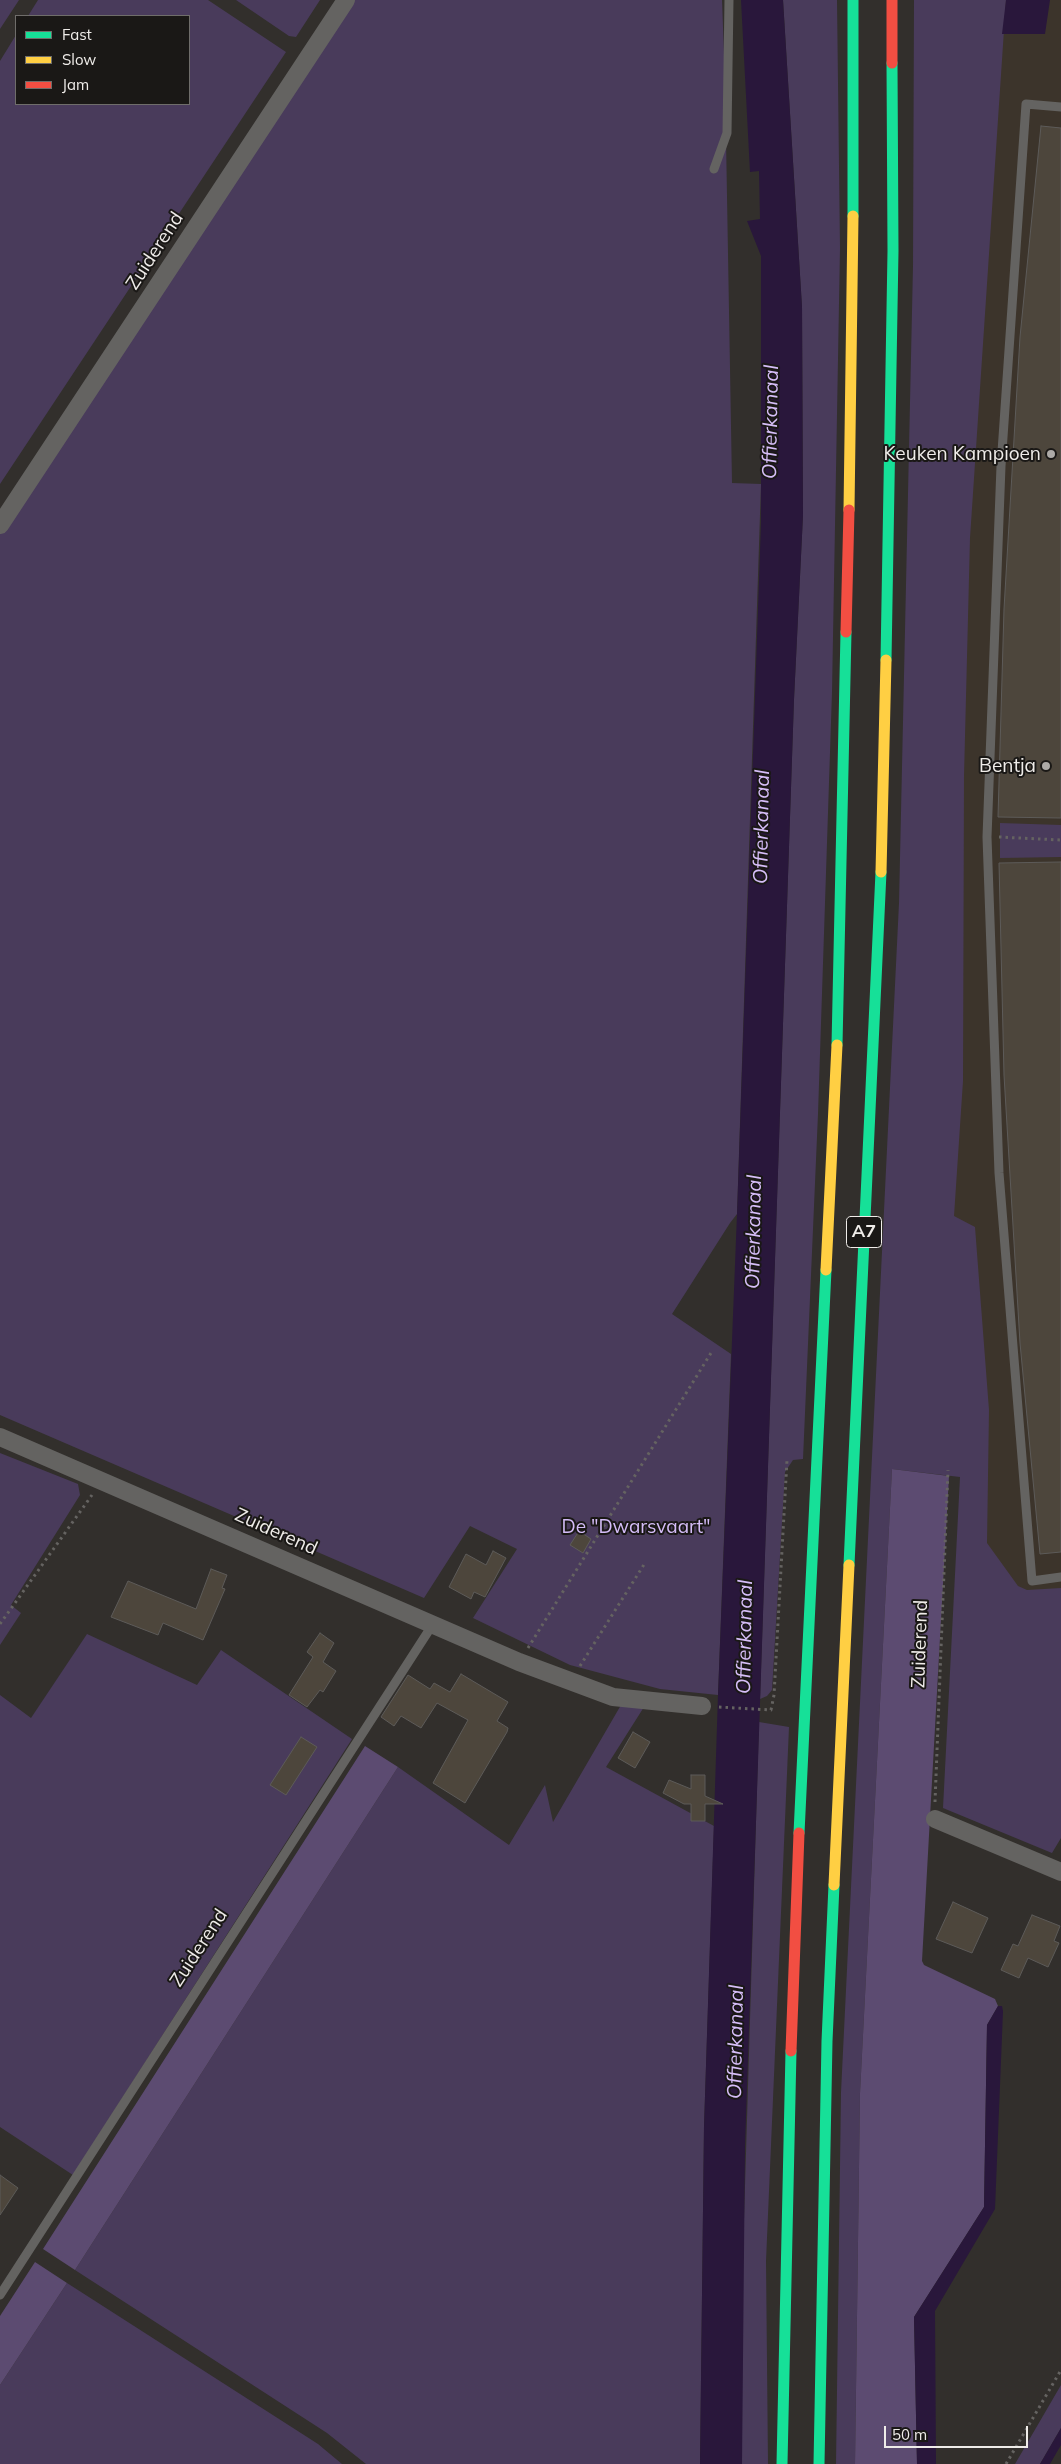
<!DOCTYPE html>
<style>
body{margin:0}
#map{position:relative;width:1061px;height:2464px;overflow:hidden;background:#322f2c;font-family:Mulish,sans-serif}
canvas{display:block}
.legend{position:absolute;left:15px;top:15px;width:175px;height:90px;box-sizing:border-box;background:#1a1816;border:1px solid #6f6d6a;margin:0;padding:6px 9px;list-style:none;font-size:15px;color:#efece9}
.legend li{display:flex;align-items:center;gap:10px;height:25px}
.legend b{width:25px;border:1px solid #6f6d6a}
.scale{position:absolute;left:884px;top:2426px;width:144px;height:22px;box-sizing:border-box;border:2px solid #efece9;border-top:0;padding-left:6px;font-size:15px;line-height:18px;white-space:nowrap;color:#efece9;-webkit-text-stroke:4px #1a1816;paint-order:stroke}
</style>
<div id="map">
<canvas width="1061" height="2464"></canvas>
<ul class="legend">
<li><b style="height:6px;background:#16e098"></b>Fast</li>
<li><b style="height:6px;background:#ffcf43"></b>Slow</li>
<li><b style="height:6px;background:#f24e42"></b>Jam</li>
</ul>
<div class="scale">50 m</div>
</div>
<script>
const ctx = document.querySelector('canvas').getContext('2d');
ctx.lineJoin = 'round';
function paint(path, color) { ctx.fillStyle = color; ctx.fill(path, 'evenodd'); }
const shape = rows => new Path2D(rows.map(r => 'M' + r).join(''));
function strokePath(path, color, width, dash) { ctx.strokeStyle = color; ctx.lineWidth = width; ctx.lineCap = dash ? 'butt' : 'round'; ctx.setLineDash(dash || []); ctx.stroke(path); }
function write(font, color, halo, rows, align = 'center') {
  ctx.font = font + ' Mulish,sans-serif'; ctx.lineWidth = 4; ctx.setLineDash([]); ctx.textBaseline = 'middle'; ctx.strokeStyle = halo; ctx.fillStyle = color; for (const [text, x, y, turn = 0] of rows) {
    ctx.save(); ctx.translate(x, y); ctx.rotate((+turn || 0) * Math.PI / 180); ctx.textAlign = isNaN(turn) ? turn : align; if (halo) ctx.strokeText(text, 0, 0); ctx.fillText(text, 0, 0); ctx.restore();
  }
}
const built = shape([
 [996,0,1061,0,1061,1605,975,1591,942,1225,955,734]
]);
const green = shape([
 [0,0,19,0,0,29],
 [38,0,208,0,286,52,0,484,0,61,16,35,16,104,189,104,189,16,28,16],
 [236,0,320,0,296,37,289,36],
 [353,0,722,0,725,81,732,483,761,484,737,1214,730,1223,672,1314,731,1354,718,1695,660,1689,570,1665,473,1618,517,1549,470,1526,424,1598,0,1415,0,533],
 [783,0,837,0,840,248,832,692,818,1114,803,1459,793,1460,785,1472,772,1690,767,1696,760,1699,794,699,803,515,802,307],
 [914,0,1006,0,970,538,964,776,963,1081,954,1216,975,1227,989,1410,987,1543,1018,1586,1027,1590,1061,1588,1061,1838,1052,1853,943,1808,960,1477,892,1469,860,2093,855,2464,836,2464,841,2092,899,903,913,266],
 [1000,823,1061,825,1061,857,1000,858],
 [0,1453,78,1484,80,1495,11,1605,21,1613,0,1645],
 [87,1634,197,1685,221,1650,352,1739,73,2175,0,2127,0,1695,31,1718],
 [621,1705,644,1707,606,1767,714,1826,704,2127,700,2464,366,2464,327,2433,75,2270,398,1767,509,1845,545,1785,553,1822],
 [759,1722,789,1727,766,2261,768,2464,742,2464,742,2285],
 [67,2283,318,2444,342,2464,0,2464,0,2385],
 [1061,2385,1061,2428,1040,2464,1015,2464]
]);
const forest = shape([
 [892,1469,949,1476,922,1961,924,1965,995,1999,998,2006,987,2025,984,2207,914,2317,917,2464,855,2464,860,2093],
 [365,1746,398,1767,75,2270,43,2249],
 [35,2262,67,2283,0,2385,0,2316]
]);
const water = shape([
 [741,0,783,0,802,307,803,515,794,699,745,2146,742,2464,700,2464,704,2127,718,1695,737,1214,761,523,761,256,747,221,760,219,759,171,750,172],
 [1006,0,1050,0,1045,34,1002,34],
 [998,2006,1002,2006,1003,2011,995,2209,935,2311,936,2464,917,2464,914,2317,984,2207,987,2025],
 [1061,2428,1061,2445,1050,2464,1040,2464]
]);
const building = shape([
 [1041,126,1061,128,1061,818,998,817,1004,609,1020,337,1041,126],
 [1061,862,1061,1552,1040,1554,1020,1343,1004,1075,999,863,1061,862],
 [579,1531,591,1539,583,1553,570,1545,579,1531],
 [493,1551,506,1558,485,1597,474,1592,471,1599,449,1587,466,1554,486,1565,493,1551],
 [211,1569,227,1575,222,1588,225,1589,203,1640,163,1623,158,1635,111,1617,128,1581,196,1609,211,1569],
 [320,1633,334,1643,323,1662,336,1671,323,1692,320,1690,307,1707,289,1695,313,1657,307,1652,320,1633],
 [461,1674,508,1702,497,1721,508,1728,507,1732,465,1803,433,1783,468,1720,437,1703,421,1728,401,1716,394,1726,381,1717,408,1675,430,1689,434,1683,450,1692,461,1674],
 [633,1732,650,1742,635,1768,618,1758,633,1732],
 [301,1737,317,1747,286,1795,270,1785,301,1737],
 [691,1775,705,1775,705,1796,723,1804,705,1804,705,1821,691,1821,691,1804,684,1804,663,1793,669,1780,691,1789,691,1775],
 [953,1902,988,1918,972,1953,936,1939,953,1902],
 [1032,1915,1060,1926,1054,1941,1059,1943,1048,1967,1028,1958,1019,1978,1001,1970,1013,1944,1018,1946,1032,1915],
 [0,2175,18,2188,0,2215,0,2175]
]);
const path = shape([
 [999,837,1061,840],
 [0,1624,92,1495],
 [528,1648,711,1353],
 [580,1666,645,1563],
 [719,1707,771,1710,774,1695,787,1460],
 [935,1802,948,1470],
 [1006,2464,1061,2370]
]);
const lane = shape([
 [1061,107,1026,104,1001,466,987,837,999,1173,1032,1581,1061,1577],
 [714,169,727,133,729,0],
 [0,2295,433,1624]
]);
const street = shape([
 [0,525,346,0],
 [0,1437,519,1662,613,1697,702,1706],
 [935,1819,1061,1872]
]);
const fast = shape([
 [853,0,853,216],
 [886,660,893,251,892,63],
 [837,1045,846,632],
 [849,1565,881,872],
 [799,1833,826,1270],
 [782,2464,791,2051],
 [819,2464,827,2041,834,1885]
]);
const slow = shape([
 [849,510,853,216],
 [881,872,886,660],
 [826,1270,837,1045],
 [834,1885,849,1565]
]);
const jam = shape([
 [892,0,892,63],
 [846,632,849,510],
 [791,2051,799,1833]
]);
const markers = [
 [1051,454,5,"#adaaa7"],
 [1046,766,5,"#adaaa7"]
];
const shields = [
 [864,1232,35]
];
const shieldNames = [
 ["A7",864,1232]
];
const streetNames = [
 ["Zuiderend",155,251,-57],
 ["Zuiderend",276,1532,24],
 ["Zuiderend",920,1644,-88],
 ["Zuiderend",199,1948,-57]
];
const poiNames = [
 ["Keuken Kampioen",1041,454],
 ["Bentja",1036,766]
];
const parkNames = [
 ["De \"Dwarsvaart\"",636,1527]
];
const waterNames = [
 ["Offierkanaal",771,422,-89],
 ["Offierkanaal",762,827,-89],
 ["Offierkanaal",754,1232,-89],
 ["Offierkanaal",745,1637,-89],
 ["Offierkanaal",736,2042,-89]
];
paint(built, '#3c342b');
paint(green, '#493b5b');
paint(forest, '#5c4b71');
paint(water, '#29173b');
paint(building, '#4d463c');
strokePath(building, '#5d5b59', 1);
strokePath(path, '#656361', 3, [2.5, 4]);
strokePath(lane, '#646361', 9);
strokePath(street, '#646361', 18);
strokePath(fast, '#16e098', 11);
strokePath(slow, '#ffcf43', 11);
strokePath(jam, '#f24e42', 11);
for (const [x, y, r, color] of markers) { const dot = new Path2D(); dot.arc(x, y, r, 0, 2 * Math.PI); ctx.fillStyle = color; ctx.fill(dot); strokePath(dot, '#1a1816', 2); }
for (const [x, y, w] of shields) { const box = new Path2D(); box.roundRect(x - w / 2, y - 15.5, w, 31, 4); ctx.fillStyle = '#1a1816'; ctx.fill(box); strokePath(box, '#efece9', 1); }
write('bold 18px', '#efece9', null, shieldNames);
write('19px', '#efece9', '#1a1816', streetNames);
write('19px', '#efece9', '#1a1816', poiNames, 'right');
write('19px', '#d4bcf7', '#1a1816', parkNames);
write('italic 20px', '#d6bef8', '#1a1816', waterNames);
</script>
